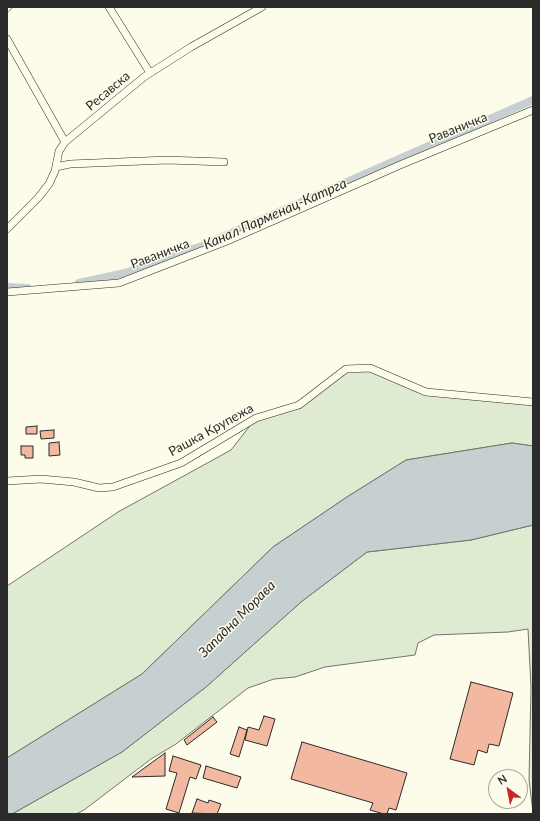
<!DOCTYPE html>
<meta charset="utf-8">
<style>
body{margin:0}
#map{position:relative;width:540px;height:821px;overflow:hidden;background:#fdfbea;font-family:Lato,sans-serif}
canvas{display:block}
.frame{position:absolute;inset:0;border:8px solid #2b2b2b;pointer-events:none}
.north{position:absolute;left:488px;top:769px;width:40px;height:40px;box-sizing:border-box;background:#fdfbea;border:1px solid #a9a89e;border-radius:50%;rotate:328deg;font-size:11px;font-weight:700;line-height:16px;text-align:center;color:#2b2b2b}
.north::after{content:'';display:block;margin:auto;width:14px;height:18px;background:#c62828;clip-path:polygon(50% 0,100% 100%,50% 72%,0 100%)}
</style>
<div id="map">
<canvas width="540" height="821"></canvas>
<div class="frame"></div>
<div class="north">N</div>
</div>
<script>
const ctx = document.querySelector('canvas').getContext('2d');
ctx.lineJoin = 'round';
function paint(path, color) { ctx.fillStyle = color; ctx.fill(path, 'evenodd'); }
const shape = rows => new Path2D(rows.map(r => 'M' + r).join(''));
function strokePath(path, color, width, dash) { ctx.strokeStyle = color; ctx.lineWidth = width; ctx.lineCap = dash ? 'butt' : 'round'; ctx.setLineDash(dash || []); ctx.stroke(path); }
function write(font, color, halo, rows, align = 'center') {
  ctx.font = font + ' Lato,sans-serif'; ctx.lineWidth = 3; ctx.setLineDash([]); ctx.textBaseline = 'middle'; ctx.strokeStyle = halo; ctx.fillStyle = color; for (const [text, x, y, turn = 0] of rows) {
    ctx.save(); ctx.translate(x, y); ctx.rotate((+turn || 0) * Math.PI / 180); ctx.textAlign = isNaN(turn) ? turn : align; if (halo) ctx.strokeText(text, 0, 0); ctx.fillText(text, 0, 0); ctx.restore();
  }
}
const green = shape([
 [370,368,426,392,533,402,533,446,512,443,406,460,347,497,273,547,142,674,7,758,7,586,118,512,231,450,256,418,299,405,346,369,370,368],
 [533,525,533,812,529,780,531,687,528,629,508,632,434,635,418,643,415,655,325,667,295,677,274,679,248,688,176,744,151,759,84,810,76,814,12,814,122,752,206,687,301,602,367,552,471,540,533,525]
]);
const water = shape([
 [512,443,533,446,533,525,471,540,367,552,301,602,206,687,122,752,12,814,7,814,7,758,142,674,273,547,347,497,406,460,512,443]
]);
const canal = shape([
 [79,283,125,273,202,246,533,100],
 [7,287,28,288]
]);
const building = shape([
 [37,426,37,434,26,434,26,427,37,426],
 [54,430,54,438,41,439,40,431,54,430],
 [59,442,60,455,49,456,49,443,59,442],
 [21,446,33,446,33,458,25,458,25,455,21,455,21,446],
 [471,682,513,693,499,746,489,744,487,753,478,750,474,765,450,759,471,682],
 [264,716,275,719,267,746,245,740,248,727,259,730,264,716],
 [213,717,217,722,187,745,184,740,213,717],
 [239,727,247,730,239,757,230,754,239,727],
 [302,742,407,773,396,810,389,808,387,814,384,814,370,810,373,803,291,779,302,742],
 [165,753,165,776,132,777,165,753],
 [173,756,201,765,196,779,190,777,179,813,166,809,177,773,169,771,173,756],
 [206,766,241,777,237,788,203,778,206,766],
 [197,799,208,803,209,800,221,804,217,814,192,813,197,799]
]);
const street = shape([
 [109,7,150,73],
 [7,8,8,7],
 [7,39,65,142],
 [56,167,70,164,167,160,224,162],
 [7,229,38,198,49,184,55,171,59,151,65,142,144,77,191,47,262,7],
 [7,292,119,283,227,241,400,165,533,110],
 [7,481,41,479,74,482,99,488,113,487,181,463,256,418,299,405,346,369,370,368,426,392,533,402]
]);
const streetNames = [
 ["Ресавска",108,91,-40],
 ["Раваничка",458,128,-22],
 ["Раваничка",160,254,-21],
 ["Рашка Крупежа",211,430,-29]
];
const waterNames = [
 ["Канал Парменац-Катрга",275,214,-24],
 ["Западна Морава",237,619,-45]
];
paint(green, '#deebd1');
strokePath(green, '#74746e', 1);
paint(water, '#c7d0d0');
strokePath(water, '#74746e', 1);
strokePath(canal, '#c7d0d0', 8);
paint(building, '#f2b8a0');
strokePath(building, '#2b2b2b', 1);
strokePath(street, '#2b2b2b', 8);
strokePath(street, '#fdfbea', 7);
write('13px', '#2b2b2b', '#fdfbea', streetNames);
write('italic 14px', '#2b2b2b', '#fdfbea', waterNames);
</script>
